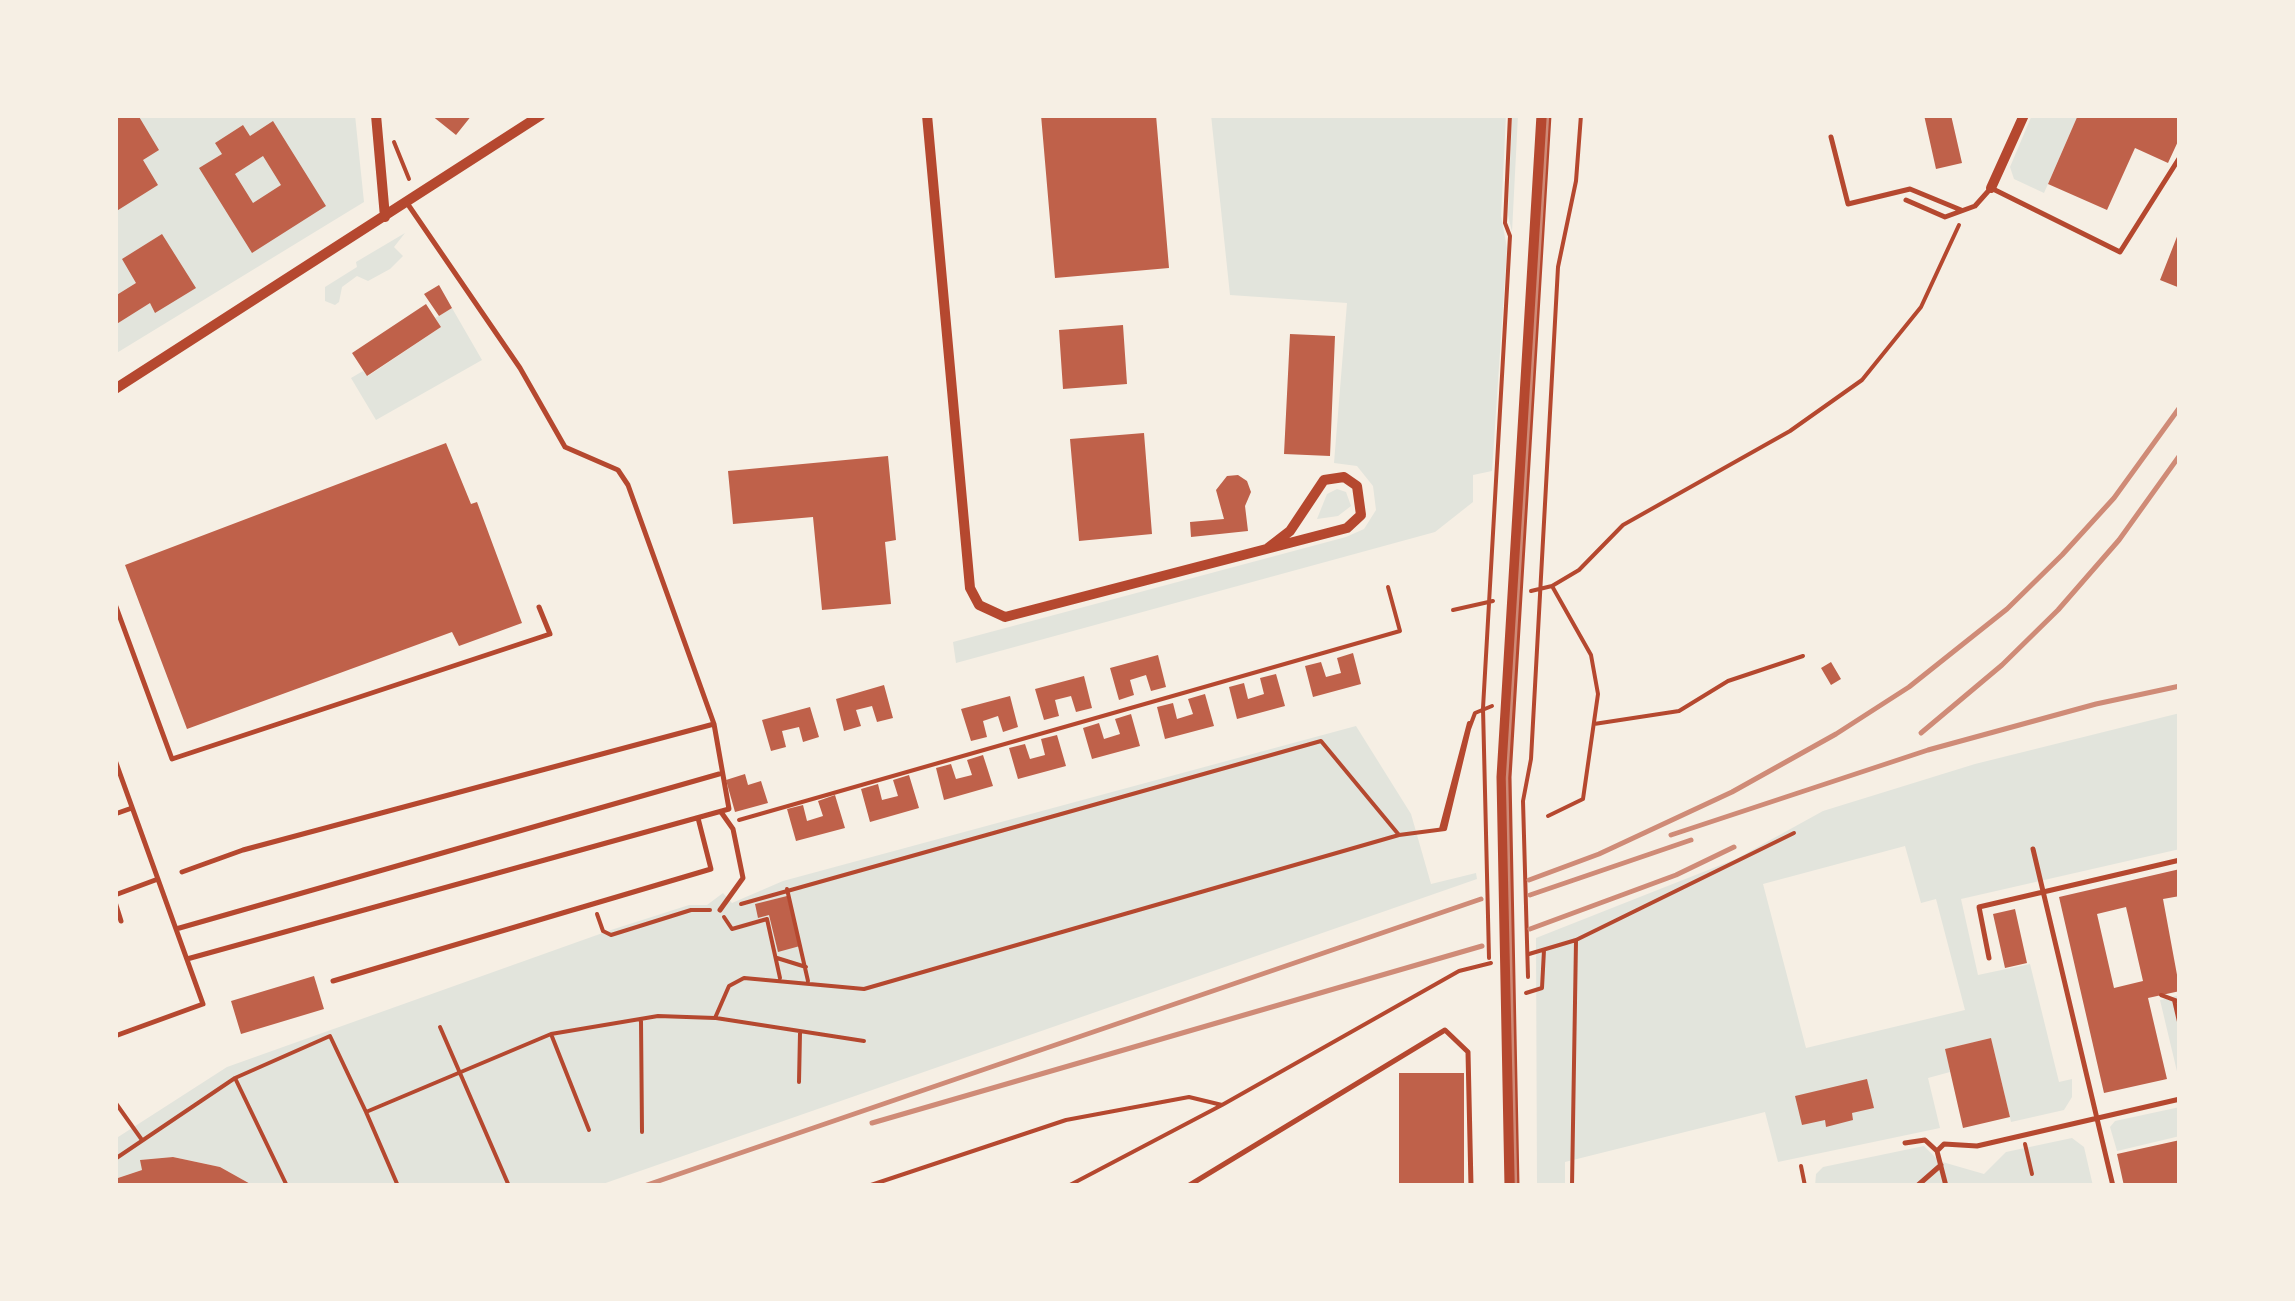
<!DOCTYPE html>
<style>
body{margin:0}
#map{position:relative;width:2295px;height:1301px;overflow:hidden;background:#f6efe4;font-family:Manrope,sans-serif}
canvas{display:block}
.frame{position:absolute;inset:0;border:118px solid #f6efe4;pointer-events:none}
</style>
<div id="map">
<canvas width="2295" height="1301"></canvas>
<div class="frame"></div>
</div>
<script>
const ctx = document.querySelector('canvas').getContext('2d');
ctx.lineJoin = 'round';
function paint(path, color) { ctx.fillStyle = color; ctx.fill(path, 'evenodd'); }
const shape = rows => new Path2D(rows.map(r => 'M' + r).join(''));
function strokePath(path, color, width, dash) { ctx.strokeStyle = color; ctx.lineWidth = width; ctx.lineCap = dash ? 'butt' : 'round'; ctx.setLineDash(dash || []); ctx.stroke(path); }
const green = shape([
 [115,115,355,115,364,202,115,354],
 [1211,115,1506,115,1501,216,1507,248,1492,471,1473,475,1473,502,1435,532,956,663,953,642,1346,537,1364,529,1376,510,1373,486,1357,466,1334,463,1347,303,1230,295],
 [1512,115,1518,115,1512,232,1508,215],
 [2032,115,2078,115,2044,193,2014,179,2010,167],
 [405,233,394,247,403,256,390,269,368,281,357,276,342,287,339,302,335,305,325,301,325,287,357,267,356,262],
 [452,308,482,360,376,420,351,378,363,371,368,376,441,327,435,318],
 [1337,489,1346,492,1351,506,1338,516,1317,519,1327,494],
 [2180,713,2180,849,1961,899,1978,975,2030,964,2059,1082,2072,1079,2072,1097,2064,1110,2011,1122,1991,1038,1946,1049,1950,1072,1928,1078,1940,1128,1778,1162,1765,1112,1565,1162,1565,1186,1537,1186,1536,938,1736,859,1823,811,1975,764],
 [1905,846,1921,903,1936,899,1965,1010,1806,1048,1763,884],
 [1356,726,1411,814,1431,884,1476,873,1477,879,597,1186,254,1186,220,1167,173,1157,141,1160,142,1170,115,1179,115,1139,227,1067,611,930,689,905,707,905,723,893,732,903,783,881],
 [2180,995,2180,1084,2160,1000],
 [2180,1107,2180,1136,2117,1151,2110,1127,2115,1121],
 [2072,1138,2084,1147,2093,1186,1815,1186,1816,1174,1823,1167,1924,1146,1939,1161,1984,1174,2006,1152]
]);
const building = shape([
 [115,115,138,115,159,150,143,160,158,185,115,212],
 [431,115,472,115,456,135],
 [1041,115,1156,115,1169,268,1055,278],
 [1924,115,1951,115,1962,163,1936,169],
 [2078,115,2180,115,2180,137,2168,163,2135,148,2107,210,2048,184],
 [273,121,326,206,252,253,199,168,222,154,215,143,243,125,250,136],
 [263,156,281,185,253,203,235,174],
 [2180,229,2180,288,2160,280],
 [162,234,196,288,155,313,150,303,115,325,115,296,136,283,122,259],
 [439,285,452,308,439,316,424,294],
 [426,304,441,327,367,376,352,353],
 [1123,325,1127,384,1063,389,1059,330],
 [1290,334,1335,336,1330,456,1284,454],
 [1144,433,1152,534,1079,541,1070,439],
 [446,443,471,504,477,502,522,623,459,646,452,632,187,729,125,565],
 [888,456,896,540,885,542,891,604,822,610,813,517,733,524,728,471],
 [1238,475,1247,481,1251,492,1245,506,1248,531,1191,537,1190,522,1224,519,1216,490,1227,476],
 [1353,653,1361,684,1313,697,1305,666,1321,662,1326,677,1341,673,1337,658],
 [1158,655,1166,687,1151,691,1146,675,1130,680,1134,695,1119,700,1110,668],
 [1831,662,1841,679,1831,685,1821,668],
 [1276,674,1285,706,1237,719,1229,687,1244,683,1248,699,1264,694,1260,678],
 [1084,676,1092,708,1076,712,1071,696,1055,700,1059,716,1044,720,1035,689],
 [884,685,893,718,877,722,872,706,856,710,861,726,844,731,836,699],
 [1205,694,1214,726,1165,739,1157,707,1173,703,1177,719,1193,714,1188,699],
 [1010,696,1018,727,1003,732,998,716,983,721,987,737,971,741,961,709],
 [810,707,819,737,803,742,799,727,782,731,786,747,771,751,762,720],
 [1131,714,1140,746,1092,759,1083,728,1099,723,1104,739,1120,734,1115,719],
 [1057,735,1066,766,1018,779,1009,748,1025,744,1030,759,1045,755,1041,739],
 [983,755,993,786,944,800,936,768,951,764,956,779,972,775,967,760],
 [745,774,748,785,761,781,768,803,735,812,726,780],
 [909,775,919,808,870,822,861,789,878,784,882,800,898,796,893,780],
 [835,795,845,828,796,841,787,809,803,805,807,821,823,816,818,801],
 [2180,869,2180,896,2163,899,2180,991,2148,998,2167,1079,2104,1093,2059,897],
 [2126,907,2143,981,2114,988,2097,914],
 [787,896,800,946,778,952,769,915,758,918,755,904],
 [2015,909,2027,963,2005,968,1993,914],
 [314,976,324,1009,241,1034,231,1001],
 [1991,1038,2010,1117,1963,1128,1945,1049],
 [1399,1073,1464,1073,1464,1186,1399,1186],
 [1867,1079,1874,1108,1852,1113,1853,1120,1826,1127,1825,1120,1802,1125,1795,1096],
 [2180,1140,2180,1186,2124,1186,2117,1154],
 [173,1157,220,1167,254,1186,115,1186,115,1179,142,1170,140,1160]
]);
const path = shape([
 [394,142,409,179],
 [1531,591,1552,586,1579,570,1623,525,1790,431,1862,380,1921,307,1959,225],
 [1453,610,1493,601],
 [1594,724,1679,711,1728,681,1803,656],
 [1548,816,1583,799,1598,694,1591,655,1552,586],
 [739,820,1400,631,1388,587],
 [1441,829,1469,723],
 [787,889,808,981],
 [741,904,1321,741,1399,835],
 [597,914,603,931,611,935,691,910,710,910],
 [724,917,732,929,767,919,780,978],
 [1529,954,1576,940,1794,833],
 [777,958,806,967],
 [1489,958,1483,708,1510,236,1505,223,1510,115],
 [1528,977,1523,801,1531,759,1558,267,1576,181,1581,115],
 [1526,993,1542,988,1544,950],
 [2161,995,2180,1002],
 [2174,1000,2180,1026],
 [716,1018,864,1041],
 [641,1021,642,1132],
 [440,1027,509,1186],
 [551,1034,589,1130],
 [235,1078,287,1186],
 [799,1082,800,1033],
 [115,1102,142,1140],
 [1222,1105,1459,971,1491,963],
 [366,1112,398,1186],
 [2025,1144,2032,1174],
 [115,1159,235,1078,330,1036,366,1112,551,1034,658,1016,715,1018,729,986,744,978,864,989,1399,835,1445,829,1469,729,1475,713,1492,706],
 [1801,1166,1805,1186],
 [868,1186,1066,1120,1189,1097,1222,1105,1068,1186],
 [1572,1186,1576,941]
]);
const service = shape([
 [1831,137,1848,204,1910,189,1961,210],
 [1906,200,1945,217,1975,206,1991,188,2120,252,2180,157],
 [115,604,172,759,550,634,539,607],
 [115,760,203,1004,115,1036],
 [115,814,132,808],
 [2033,849,2113,1186],
 [182,872,243,850,714,724],
 [115,895,158,879],
 [115,902,121,921],
 [720,910,743,878,733,829,721,812],
 [176,929,719,774],
 [1989,958,1979,907,2180,860],
 [187,959,729,809,714,724,628,485,618,470,565,447,520,368,407,203],
 [333,981,711,869,698,818],
 [1905,1143,1925,1140,1937,1151,1944,1144,1977,1146,2180,1099],
 [1937,1151,1946,1186],
 [1188,1186,1445,1030,1468,1052,1471,1186],
 [1917,1186,1941,1165]
]);
const minor = shape([
 [376,115,385,217],
 [927,115,970,588,979,605,1005,617,1347,528,1361,515,1357,486,1344,477,1324,480,1290,531,1268,548],
 [1991,188,2024,115],
 [115,389,541,115]
]);
const primary = shape([
 [1512,1186,1504,777,1544,115]
]);
const tram = shape([
 [1516,1186,1507,778,1548,115]
]);
const rail = shape([
 [1921,733,2002,665,2058,610,2119,540,2180,455],
 [1671,835,1928,750,2096,704,2180,686],
 [1529,880,1599,854,1732,792,1836,734,1909,687,2007,609,2062,555,2114,498,2180,407],
 [1530,895,1691,840],
 [1530,929,1676,875,1734,847],
 [872,1123,1482,946],
 [644,1186,1481,899]
]);
paint(green, '#e2e4dc');
paint(building, '#bf614a');
strokePath(path, '#b5482f', 4);
strokePath(service, '#b5482f', 5);
strokePath(minor, '#b5482f', 10);
strokePath(primary, '#b5482f', 15);
strokePath(tram, '#cf8b77', 2.5);
strokePath(rail, '#cf8b77', 5);
</script>
